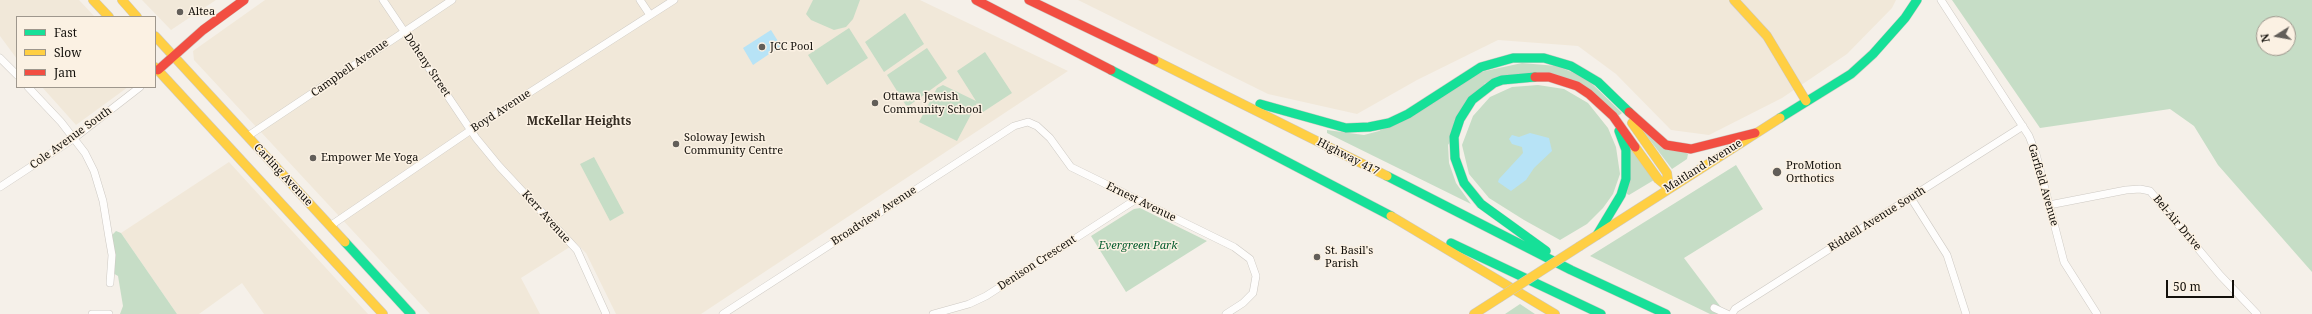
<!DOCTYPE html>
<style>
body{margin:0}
#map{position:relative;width:2312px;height:314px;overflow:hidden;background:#f5f0e9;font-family:"Noto Serif",serif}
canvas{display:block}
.legend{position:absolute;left:16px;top:16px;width:140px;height:72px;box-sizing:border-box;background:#fbf1e3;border:1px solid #9e978d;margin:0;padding:5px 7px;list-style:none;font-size:12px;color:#13100b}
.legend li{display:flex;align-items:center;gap:8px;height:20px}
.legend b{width:20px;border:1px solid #9e978d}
.north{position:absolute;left:2256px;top:16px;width:40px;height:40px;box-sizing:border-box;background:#fbf1e3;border:1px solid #9e978d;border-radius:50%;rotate:259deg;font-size:11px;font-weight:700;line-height:16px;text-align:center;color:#13100b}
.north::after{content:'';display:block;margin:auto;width:14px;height:18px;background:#625e59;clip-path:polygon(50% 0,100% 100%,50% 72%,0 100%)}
.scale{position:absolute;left:2166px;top:280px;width:68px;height:18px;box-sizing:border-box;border:2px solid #13100b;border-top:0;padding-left:5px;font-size:12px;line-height:14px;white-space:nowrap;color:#13100b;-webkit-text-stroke:3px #fbf1e3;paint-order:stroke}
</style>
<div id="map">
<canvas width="2312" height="314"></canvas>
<ul class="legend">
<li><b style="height:5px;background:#16e098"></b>Fast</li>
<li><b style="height:5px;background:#ffcf43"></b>Slow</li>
<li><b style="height:5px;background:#f24e42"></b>Jam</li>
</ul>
<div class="north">N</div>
<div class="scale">50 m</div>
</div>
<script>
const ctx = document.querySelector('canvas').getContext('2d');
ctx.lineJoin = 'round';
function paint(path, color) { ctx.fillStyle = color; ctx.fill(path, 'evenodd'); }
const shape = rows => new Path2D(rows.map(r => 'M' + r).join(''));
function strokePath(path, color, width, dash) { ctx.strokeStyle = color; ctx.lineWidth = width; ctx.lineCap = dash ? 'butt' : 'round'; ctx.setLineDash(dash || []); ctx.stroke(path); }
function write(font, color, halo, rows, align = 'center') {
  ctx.font = font + ' "Noto Serif",serif'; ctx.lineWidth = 3; ctx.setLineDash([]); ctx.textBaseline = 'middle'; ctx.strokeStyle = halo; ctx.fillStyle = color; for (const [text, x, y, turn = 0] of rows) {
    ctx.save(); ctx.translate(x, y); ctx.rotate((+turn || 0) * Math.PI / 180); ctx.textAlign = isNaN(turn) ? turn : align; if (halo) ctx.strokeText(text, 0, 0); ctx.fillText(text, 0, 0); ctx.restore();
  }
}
const built = shape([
 [0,0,79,0,95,17,17,17,17,59,0,36],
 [142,0,216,0,171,30],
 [265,0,920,0,1068,71,701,314,616,314,586,253,576,243,521,278,540,314,430,314,194,60,193,51],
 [1078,0,1896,0,1892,8,1847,54,1782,98,1709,135,1671,130,1616,74,1578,46,1498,40,1417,80,1357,114,1268,94],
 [42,87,128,87,76,125],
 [229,162,368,314,264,314,242,283,199,314,177,314,121,233]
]);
const green = shape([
 [813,0,860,0,853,19,846,27,834,30,811,20,806,14],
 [1952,0,2312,0,2312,272,2218,165,2194,126,2170,109,2040,128],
 [2264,24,2288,24,2288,48,2264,48],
 [905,13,924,44,884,72,865,42],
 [849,28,868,58,827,85,808,55],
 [927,48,947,78,907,107,887,75],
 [985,52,1012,93,983,112,977,103,957,141,919,122,937,88,943,85,976,101,957,71],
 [1522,63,1557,66,1586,78,1622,113,1618,116,1557,75,1485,83,1448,145,1449,163,1456,183,1471,204,1327,133,1327,130,1364,135,1379,131,1476,73],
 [1538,85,1564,89,1588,103,1608,128,1616,147,1620,174,1613,194,1603,208,1587,224,1560,240,1524,220,1489,198,1469,174,1462,145,1473,116,1490,97,1512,87],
 [1643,131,1688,154,1687,159,1672,169],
 [1630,148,1654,180,1629,195,1627,194],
 [594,157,624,213,610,221,580,164],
 [1736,165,1763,209,1684,258,1726,314,1710,314,1590,256],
 [1140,208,1207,241,1126,292,1091,236,1134,209],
 [116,231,121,233,177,314,120,314,123,306,118,276,111,272,109,238],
 [1520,304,1535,314,1505,314]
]);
const water = shape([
 [771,30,781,46,753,65,743,48],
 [1530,133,1549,138,1552,151,1534,168,1526,180,1511,191,1498,182,1499,179,1523,153,1522,147,1512,144,1509,139,1512,135,1519,137]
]);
const street = shape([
 [383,0,476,138,499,166,577,250,606,314],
 [640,0,650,15],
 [1941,0,2029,136,2036,154,2064,262,2097,314],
 [0,58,17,75],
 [28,87,61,122,85,153,94,171,103,201,109,238,112,255,110,283],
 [248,136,452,0],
 [0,187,73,139,140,87],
 [1911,198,1947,255,1966,314],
 [2049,205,2126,190,2140,189,2150,191,2220,275,2257,314],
 [330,226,471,130,674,0],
 [1714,308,1727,314],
 [92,314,109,314],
 [723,314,1014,126,1028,122,1037,126,1050,138,1071,167,1234,247,1250,259,1256,276,1253,293,1243,303,1226,314],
 [933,314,969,304,986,296,1135,200],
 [1732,314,1735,309,2023,126]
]);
const fast = shape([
 [1111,70,1391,216],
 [1535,77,1502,80,1494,83,1472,100,1460,119,1454,137,1455,158,1464,183,1481,204,1546,251],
 [1260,104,1346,128,1369,127,1389,123,1408,114,1481,67,1513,58,1544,58,1571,66,1598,82,1629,112],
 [1780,118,1851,74,1873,54,1905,18,1917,0],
 [1387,176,1571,270,1666,314],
 [1597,235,1621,195,1626,179,1626,150,1619,131],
 [345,242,411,314],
 [1451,243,1601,314]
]);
const slow = shape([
 [93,0,109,17],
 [122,0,137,17],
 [1734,0,1767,36,1806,101],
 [155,36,345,242],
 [1154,60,1387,176],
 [155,67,383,314],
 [1632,123,1667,173,1669,188],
 [1635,147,1658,179,1669,188],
 [1391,216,1555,314],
 [1580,246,1780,118],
 [1474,314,1499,298]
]);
const jam = shape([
 [976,0,1111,70],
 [1029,0,1154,60],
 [158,70,203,30,244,0],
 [1535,77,1549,77,1577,86,1589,94,1613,116,1635,147],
 [1629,112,1666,145,1691,149,1755,133]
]);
const slowBridge = shape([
 [1499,298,1580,246]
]);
const markers = [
 [180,12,4,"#625e59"],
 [762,47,4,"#625e59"],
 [875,103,4,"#625e59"],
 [676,144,4,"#625e59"],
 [313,158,4,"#625e59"],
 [1777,172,5,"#625e59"],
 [1317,257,4,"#625e59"]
];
const poiNames = [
 ["Altea",188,12],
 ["JCC Pool",770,47],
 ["Ottawa Jewish",883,97],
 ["Community School",883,110],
 ["Soloway Jewish",684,138],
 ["Community Centre",684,151],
 ["Empower Me Yoga",321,158],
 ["ProMotion",1786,166],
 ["Orthotics",1786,179],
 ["St. Basil's",1325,251],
 ["Parish",1325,264]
];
const streetNames = [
 ["Doheny Street",427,65,56],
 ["Campbell Avenue",350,68,-35],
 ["Boyd Avenue",501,111,-33],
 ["Cole Avenue South",71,138,-36],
 ["Highway 417",1348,157,27],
 ["Maitland Avenue",1703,166,-32],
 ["Carling Avenue",283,175,47],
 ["Garfield Avenue",2043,185,74],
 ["Ernest Avenue",1141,202,26],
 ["Broadview Avenue",874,216,-33],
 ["Kerr Avenue",546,217,48],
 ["Riddell Avenue South",1877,219,-32],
 ["Bel-Air Drive",2177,223,50],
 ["Denison Crescent",1037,263,-33]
];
const parkNames = [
 ["Evergreen Park",1138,246]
];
const neighbourhoodNames = [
 ["McKellar Heights",579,122]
];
paint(built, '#f1e8d9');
paint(green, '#c6ddc6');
paint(water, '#b7e3f6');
strokePath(street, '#cdc9c3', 8);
strokePath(fast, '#cdc9c3', 10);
strokePath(slow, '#cdc9c3', 10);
strokePath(jam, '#cdc9c3', 10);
strokePath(street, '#fefdfc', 7);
strokePath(fast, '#16e098', 9);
strokePath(slow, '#ffcf43', 9);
strokePath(jam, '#f24e42', 9);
strokePath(slowBridge, '#cdc9c3', 10, []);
strokePath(slowBridge, '#ffcf43', 9);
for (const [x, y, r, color] of markers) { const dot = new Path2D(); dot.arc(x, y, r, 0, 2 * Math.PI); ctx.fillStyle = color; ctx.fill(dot); strokePath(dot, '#fbf1e3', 1.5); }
write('11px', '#13100b', '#fbf1e3', poiNames, 'left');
write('11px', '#13100b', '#fbf1e3', streetNames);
write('italic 11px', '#035b2c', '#fbf1e3', parkNames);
write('bold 12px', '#352d23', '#fbf1e3', neighbourhoodNames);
</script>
